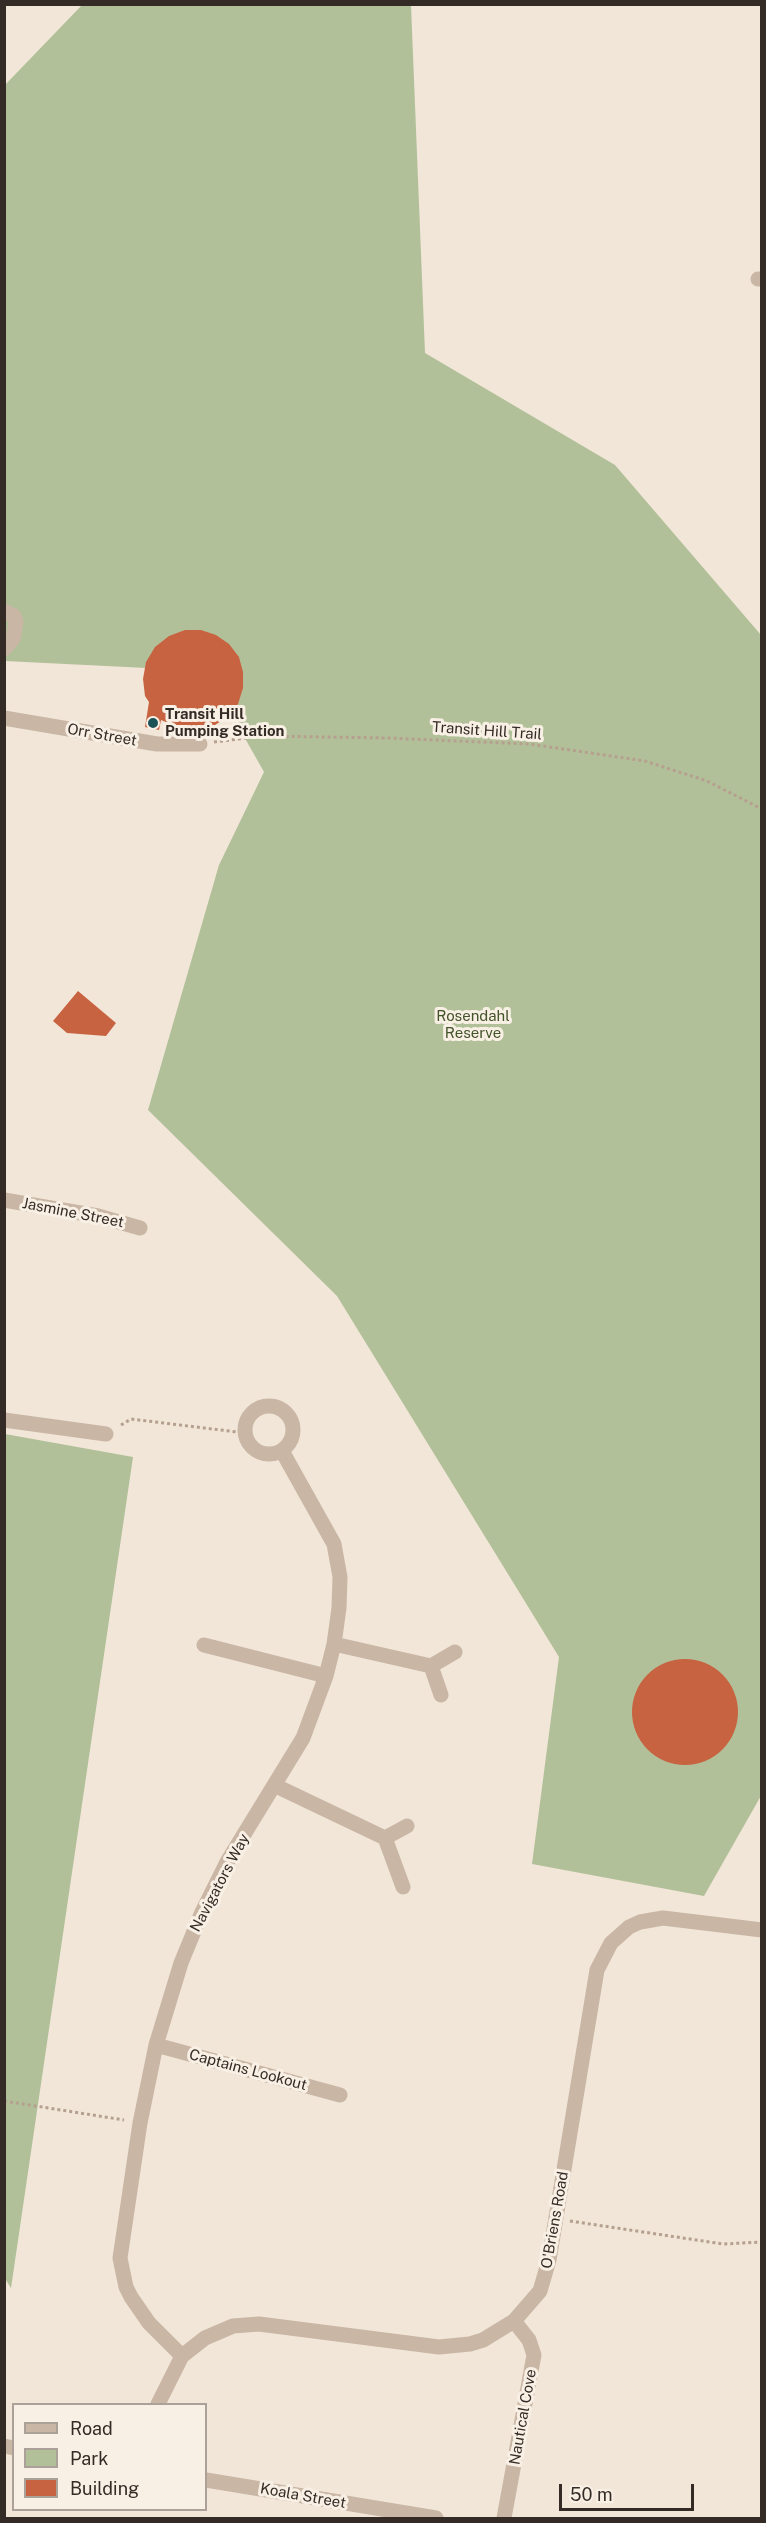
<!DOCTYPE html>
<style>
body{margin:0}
#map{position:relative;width:766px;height:2523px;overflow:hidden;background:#f1e6d8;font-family:"Public Sans",sans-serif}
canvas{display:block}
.frame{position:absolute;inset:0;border:6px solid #352b26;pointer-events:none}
.legend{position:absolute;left:12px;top:2403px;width:195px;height:108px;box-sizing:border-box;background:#f9f0e5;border:2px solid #aba199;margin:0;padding:8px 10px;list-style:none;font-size:18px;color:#352b26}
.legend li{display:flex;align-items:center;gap:12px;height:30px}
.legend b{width:30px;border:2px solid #aba199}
.scale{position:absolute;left:559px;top:2484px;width:135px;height:27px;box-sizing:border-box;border:3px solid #352b26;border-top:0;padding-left:8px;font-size:18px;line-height:21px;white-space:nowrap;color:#352b26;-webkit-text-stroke:4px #f9f0e5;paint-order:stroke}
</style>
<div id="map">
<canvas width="766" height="2523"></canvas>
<div class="frame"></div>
<ul class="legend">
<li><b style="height:8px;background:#c9b6a5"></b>Road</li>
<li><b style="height:16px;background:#b2c099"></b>Park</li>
<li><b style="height:16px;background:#c76341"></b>Building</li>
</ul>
<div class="scale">50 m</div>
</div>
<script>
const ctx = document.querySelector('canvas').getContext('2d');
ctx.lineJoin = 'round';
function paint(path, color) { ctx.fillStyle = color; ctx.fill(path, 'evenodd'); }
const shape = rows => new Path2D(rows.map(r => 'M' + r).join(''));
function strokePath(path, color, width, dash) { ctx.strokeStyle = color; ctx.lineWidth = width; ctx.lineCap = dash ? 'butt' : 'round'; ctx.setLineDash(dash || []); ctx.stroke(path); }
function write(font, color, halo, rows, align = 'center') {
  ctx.font = font + ' "Public Sans",sans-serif'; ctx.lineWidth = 6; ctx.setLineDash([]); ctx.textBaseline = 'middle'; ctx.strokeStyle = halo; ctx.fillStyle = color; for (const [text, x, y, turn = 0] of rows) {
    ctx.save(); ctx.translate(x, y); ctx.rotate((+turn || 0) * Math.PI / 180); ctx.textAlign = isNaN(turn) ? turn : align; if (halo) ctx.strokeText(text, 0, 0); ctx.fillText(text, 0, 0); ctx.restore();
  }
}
const green = shape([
 [82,5,411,5,425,353,615,465,761,635,762,1794,704,1896,532,1864,559,1657,337,1296,148,1110,219,865,264,772,207,671,5,661,4,86],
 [5,1434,133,1457,11,2288,4,2277]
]);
const building = shape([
 [185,630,201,630,216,635,229,644,239,657,243,672,243,688,238,704,229,716,215,725,200,730,183,729,161,720,159,730,145,727,149,702,145,696,143,679,146,662,155,647,169,636],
 [78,991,116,1023,106,1036,67,1033,53,1021],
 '632 1712a53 53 0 1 1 106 0a53 53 0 1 1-106 0Z'
]);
const path = shape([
 [214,742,263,736,388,738,529,744,645,761,707,781,762,809],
 [121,1425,131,1419,237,1432,245,1430],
 [760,1705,762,1705],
 [4,2101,124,2120],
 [570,2221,723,2244,762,2242]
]);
const minor = shape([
 [758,279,762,279],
 [4,611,14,616,16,622,13,639,4,649],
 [4,718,157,744,200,744],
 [4,1200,98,1216,140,1228],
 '245 1430a24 24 0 1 1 48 0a24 24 0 1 1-48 0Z',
 [4,1420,106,1434],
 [334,1644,431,1666],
 [204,1645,326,1676],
 [441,1695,431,1666,455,1652],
 [276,1786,385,1838],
 [403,1887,385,1838,407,1826],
 [156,2045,340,2095],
 [182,2356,149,2323,131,2297,126,2287,120,2258,140,2123,156,2045,181,1963,202,1912,227,1862,303,1738,326,1676,334,1644,339,1608,340,1577,334,1544,282,1451],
 [158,2404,182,2356,205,2338,233,2326,259,2324,439,2347,470,2344,483,2340,514,2321,540,2291,549,2260,597,1970,611,1943,629,1927,640,1922,663,1918,762,1930],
 [4,2446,14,2448],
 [206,2480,436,2518],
 [504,2518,534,2355,529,2340,514,2321]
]);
const markers = [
 [153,723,6,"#1b5256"]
];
const poiNames = [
 ["Transit Hill",165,714],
 ["Pumping Station",165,731]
];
const streetNames = [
 ["Transit Hill Trail",487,731,4],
 ["Orr Street",102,735,10],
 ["Jasmine Street",73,1213,11],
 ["Navigators Way",220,1883,-62],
 ["Captains Lookout",248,2070,15],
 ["O'Briens Road",555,2220,-80],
 ["Nautical Cove",523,2417,-80],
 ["Koala Street",303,2496,10]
];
const parkNames = [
 ["Rosendahl",473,1016],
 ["Reserve",473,1033]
];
paint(green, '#b2c099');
paint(building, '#c76341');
strokePath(path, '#b5a08f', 3, [3, 3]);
strokePath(minor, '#c9b6a5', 15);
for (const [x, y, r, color] of markers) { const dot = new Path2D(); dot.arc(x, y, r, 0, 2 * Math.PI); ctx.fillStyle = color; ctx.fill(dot); strokePath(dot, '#f9f0e5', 2); }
write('bold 15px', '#352b26', '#f9f0e5', poiNames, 'left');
write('15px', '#352b26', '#f9f0e5', streetNames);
write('15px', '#43532a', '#f9f0e5', parkNames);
</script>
